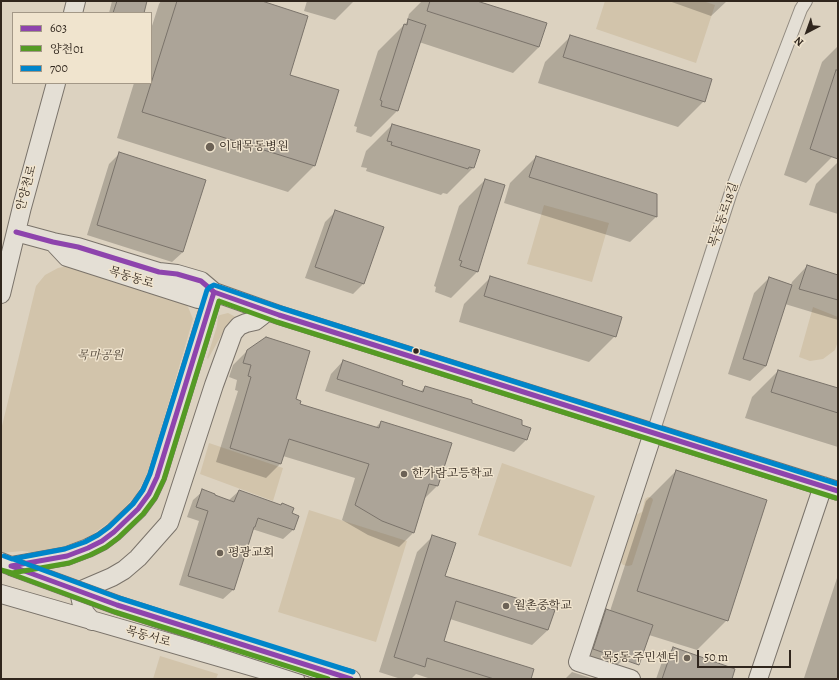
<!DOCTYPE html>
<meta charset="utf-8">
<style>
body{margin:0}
#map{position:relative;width:839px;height:680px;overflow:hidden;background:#dcd2c0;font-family:Alegreya,"Noto Serif KR",serif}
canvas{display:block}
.frame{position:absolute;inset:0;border:2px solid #30261d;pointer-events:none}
.legend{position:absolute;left:12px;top:12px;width:140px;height:72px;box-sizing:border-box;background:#f0e4ce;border:1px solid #a39887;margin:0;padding:5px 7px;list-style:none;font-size:12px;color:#30261d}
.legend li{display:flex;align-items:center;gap:8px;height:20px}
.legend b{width:20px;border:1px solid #a39887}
.north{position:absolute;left:787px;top:12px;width:40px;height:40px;-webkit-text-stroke:3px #f0e4ce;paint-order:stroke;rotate:221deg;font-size:11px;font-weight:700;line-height:16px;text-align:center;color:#30261d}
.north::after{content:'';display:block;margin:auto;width:14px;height:18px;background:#30261d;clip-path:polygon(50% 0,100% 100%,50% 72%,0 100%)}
.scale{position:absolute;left:697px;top:650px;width:94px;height:18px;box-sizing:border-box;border:2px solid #30261d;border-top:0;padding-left:5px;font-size:12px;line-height:14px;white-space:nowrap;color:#30261d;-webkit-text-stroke:3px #f0e4ce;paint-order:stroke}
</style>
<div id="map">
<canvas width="839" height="680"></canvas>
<div class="frame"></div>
<ul class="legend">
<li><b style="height:5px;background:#8e44ad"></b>603</li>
<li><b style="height:5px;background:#559b24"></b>양천01</li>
<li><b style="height:5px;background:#0085ca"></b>700</li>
</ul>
<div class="north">N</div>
<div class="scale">50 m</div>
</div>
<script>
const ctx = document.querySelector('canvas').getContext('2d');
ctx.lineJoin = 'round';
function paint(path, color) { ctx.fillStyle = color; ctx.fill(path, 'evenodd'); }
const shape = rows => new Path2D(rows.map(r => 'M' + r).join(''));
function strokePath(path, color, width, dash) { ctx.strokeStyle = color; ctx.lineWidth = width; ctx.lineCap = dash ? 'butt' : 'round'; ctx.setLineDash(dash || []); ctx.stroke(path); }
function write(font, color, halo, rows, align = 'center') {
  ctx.font = font + ' Alegreya,"Noto Serif KR",serif'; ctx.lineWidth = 3; ctx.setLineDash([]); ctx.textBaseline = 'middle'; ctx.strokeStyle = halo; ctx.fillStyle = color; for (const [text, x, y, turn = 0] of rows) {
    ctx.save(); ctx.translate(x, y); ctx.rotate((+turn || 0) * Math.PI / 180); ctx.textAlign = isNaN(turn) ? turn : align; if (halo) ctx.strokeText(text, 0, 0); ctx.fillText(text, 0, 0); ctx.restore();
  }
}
const green = shape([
 [605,1,703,1,715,5,696,63,596,29],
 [544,205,609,223,592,282,527,264],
 [76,264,180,297,188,307,193,319,149,471,136,495,116,517,93,534,66,548,40,553,22,551,2,553,1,552,1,430,36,286,45,275,58,268],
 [813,307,838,317,838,341,835,350,823,359,810,361,799,357],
 [228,313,238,318,227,325,208,359,207,358,217,326,218,316,220,315],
 [209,443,283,468,273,501,200,474],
 [502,463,595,496,571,567,478,535],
 [648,497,652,498,653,500,632,565,628,566,623,565,620,561,635,515,642,512,645,499],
 [309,510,407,541,376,642,278,612],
 [160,656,218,674,216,679,153,679]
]);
const shadow = shape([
 [112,1,146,1,143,13,109,13],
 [161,1,259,1,289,75,337,90,314,166,288,192,117,138,134,83,151,83,151,29,159,4],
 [307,1,354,1,335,20,304,11],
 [422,1,474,1,539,47,513,73,419,42,397,111,371,137,356,132,357,127,354,126,378,51,407,22,409,14],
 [669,1,727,1,711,16],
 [571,36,704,101,678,127,538,83,545,62],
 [838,46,838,139,832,157,806,183,784,175,822,62],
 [392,125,473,168,447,194,443,193,441,195,366,171,367,168,361,167,366,151],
 [120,153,205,180,183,252,172,262,87,235,109,164],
 [536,157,656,217,630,242,504,203,510,183],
 [838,162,838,214,809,205,816,184],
 [485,180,477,272,451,298,435,292,436,287,434,286,459,206],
 [336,211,383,228,363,284,353,294,305,278,325,222],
 [807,266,838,276,838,320,785,304,766,366,750,381,728,374,754,293,769,278,791,285,792,282],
 [490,278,615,336,589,362,459,322,464,304],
 [247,351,299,404,375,428,381,422,450,443,437,486,423,500,413,533,399,547,368,535,342,520,355,478,283,456,281,463,266,478,216,462,238,391,235,390,237,380,229,377,233,365],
 [343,361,400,386,420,392,425,387,470,403,520,426,526,440,514,452,325,391,331,374],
 [778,371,838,389,838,447,745,418,752,397],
 [676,471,727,620,697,650,649,635,612,670,583,660,596,621,607,610,610,611,646,501],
 [203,491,214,496,229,500,239,491,281,506,291,514,297,516,293,530,283,539,252,529,233,590,223,599,179,585,199,521,187,517,193,500],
 [432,537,444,577,553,611,548,630,532,645,450,619,443,641,530,679,431,679,416,674,411,679,401,679,379,672,417,552],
 [838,575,838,679,807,679,804,678],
 [673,648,731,679,656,679,663,659],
 [572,672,594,679,565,679]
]);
const building = shape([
 [117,1,147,1,144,13,113,13,117,1],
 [177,1,262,1,308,16,290,75,339,90,315,166,142,112,177,1],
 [430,1,477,1,547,23,539,47,427,11,430,1],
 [408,19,426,25,398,111,381,106,382,101,380,100,404,24,407,25,408,19],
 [570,35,712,79,705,102,563,57,570,35],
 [836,70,838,70,838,159,810,149,836,70],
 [392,124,480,150,474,168,469,167,468,169,391,145,392,142,387,141,392,124],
 [119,152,206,180,183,252,97,225,119,152],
 [536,156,657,194,657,217,529,177,536,156],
 [485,179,505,185,478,272,460,266,462,261,459,260,485,179],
 [335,210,384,227,364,284,315,267,335,210],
 [807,265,838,275,838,300,799,289,807,265],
 [490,276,622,317,616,337,484,296,490,276],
 [769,277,792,285,766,366,743,359,769,277],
 [266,337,310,351,296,399,301,401,300,404,379,428,381,421,452,443,438,486,429,484,414,533,382,521,355,505,369,464,289,439,281,464,230,448,251,377,248,376,251,365,243,363,247,350,266,337],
 [343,360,403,381,402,385,423,392,425,386,472,400,472,403,522,420,522,425,531,428,527,440,337,379,343,360],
 [778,370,838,388,838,413,771,392,778,370],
 [676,470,767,500,728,621,637,591,676,470],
 [202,489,215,494,215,495,234,502,239,490,281,505,282,503,294,508,292,513,299,516,294,530,258,518,255,527,254,527,234,590,188,576,208,511,196,507,202,489],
 [432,535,456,543,445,576,555,610,548,630,456,601,444,641,534,669,531,679,494,679,427,658,425,667,394,657,432,535],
 [606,609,653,625,639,665,593,649,606,609],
 [673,647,735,669,732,679,662,679,673,647]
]);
const street = shape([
 [653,433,732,189,801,9,806,1]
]);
const secondary = shape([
 [73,13,76,1],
 [16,232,53,242,78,247,159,272,177,274,201,281,214,292,279,315,838,491],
 [53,242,67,257,198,299,214,292],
 [1,294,22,207,56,83],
 [1,562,11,566,67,556,88,548,102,541,114,532,138,509,149,494,157,477,214,292],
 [1,594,295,679],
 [92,621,85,613,82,605,80,596,84,589,112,577,124,570,138,558,169,523,214,385,233,333,239,326,246,323,255,321,268,311],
 [312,668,351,679],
 [631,679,578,662,653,433],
 [758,679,823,486]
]);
const secondaryBridge = shape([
 [11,566,117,605,312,668]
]);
const bus1 = shape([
 [16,232,53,242,78,247,159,272,177,274,201,281,214,292,279,315,838,491],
 [11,566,67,556,88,548,102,541,114,532,138,509,149,494,157,477,214,292],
 [11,566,117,605,351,679]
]);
const bus2 = shape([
 [1,570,12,573,69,563,90,555,106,547,118,538,143,514,155,498,164,479,219,301,277,322,836,498],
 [9,573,115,612,328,679]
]);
const bus3 = shape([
 [4,556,12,559,65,549,85,542,98,535,109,527,133,504,143,490,150,474,207,290,210,287,214,285,281,308,838,484],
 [13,559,119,598,353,672]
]);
const markers = [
 [210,147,5,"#6c6256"],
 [416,351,3.5,"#30261d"],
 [404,474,4,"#6c6256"],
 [220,553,4,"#6c6256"],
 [506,606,4,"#6c6256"],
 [687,658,4,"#6c6256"]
];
const poiNames = [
 ["이대목동병원",219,147],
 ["한가람고등학교",412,474],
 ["평광교회",228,553],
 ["월촌중학교",514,606],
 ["목5동 주민센터",679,658,"right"]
];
const streetNames = [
 ["안양천로",27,188,-75],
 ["목동동로18길",724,215,-71],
 ["목동동로",131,278,17],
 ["목동서로",148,637,16]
];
const parkNames = [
 ["목마공원",100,356]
];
paint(green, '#d2c4ab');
paint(shadow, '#0003');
paint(building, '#aca498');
strokePath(building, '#7a736a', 1);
strokePath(street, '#928b80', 14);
strokePath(secondary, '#7a736a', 20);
strokePath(street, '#e4dfd5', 12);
strokePath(secondary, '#e4dfd5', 18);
strokePath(secondaryBridge, '#7a736a', 20, []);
strokePath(secondaryBridge, '#e4dfd5', 18);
strokePath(bus1, '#8e44ad', 5);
strokePath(bus2, '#559b24', 5);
strokePath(bus3, '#0085ca', 5);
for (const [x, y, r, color] of markers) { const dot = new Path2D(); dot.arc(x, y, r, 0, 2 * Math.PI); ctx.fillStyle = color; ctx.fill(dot); strokePath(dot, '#f0e4ce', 1.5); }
write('12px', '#30261d', '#f0e4ce', poiNames, 'left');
write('12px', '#30261d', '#f0e4ce', streetNames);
write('italic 12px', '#564a3c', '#f0e4ce', parkNames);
</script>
